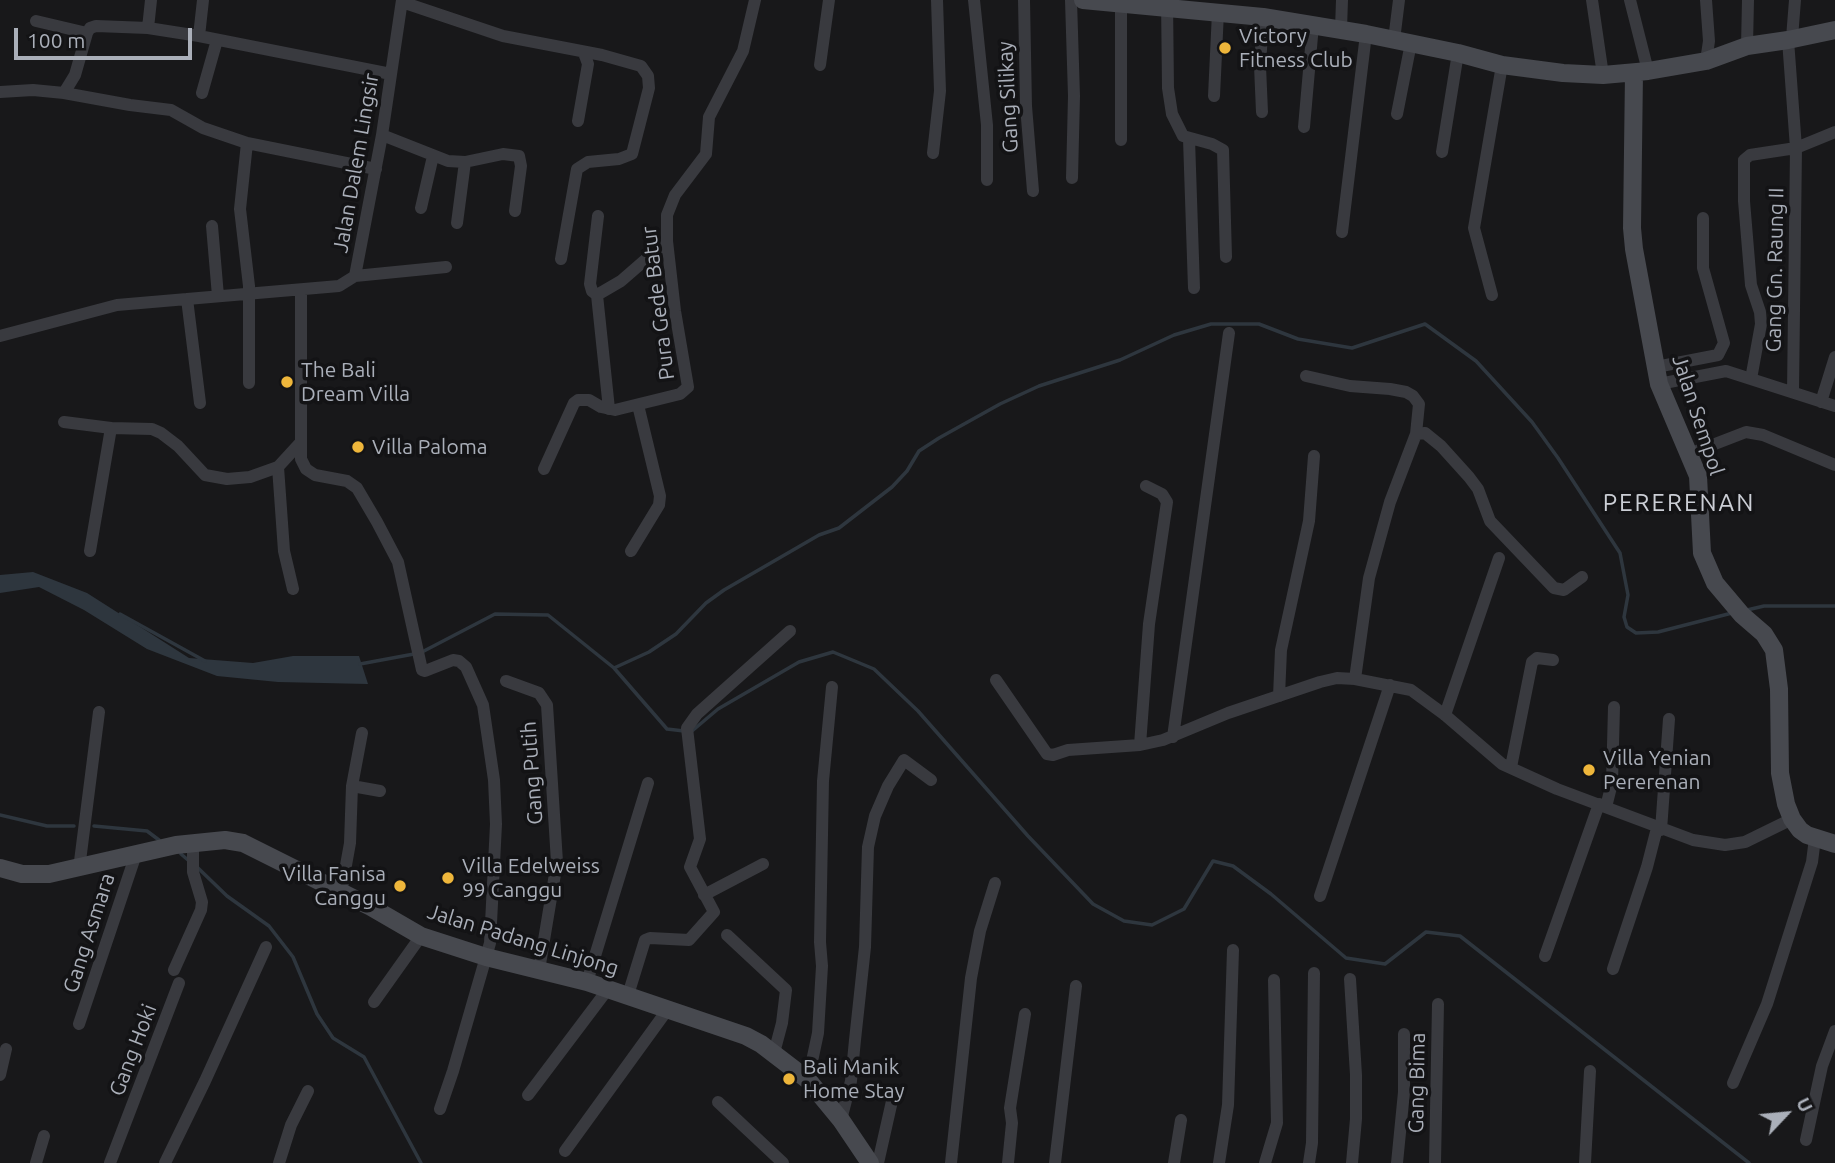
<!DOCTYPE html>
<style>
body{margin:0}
#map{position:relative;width:1835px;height:1163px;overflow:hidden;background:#18181a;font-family:Ubuntu,sans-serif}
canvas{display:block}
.north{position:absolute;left:1751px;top:1079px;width:70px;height:70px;-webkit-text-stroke:5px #131315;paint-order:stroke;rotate:64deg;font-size:19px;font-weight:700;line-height:28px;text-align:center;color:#aaafb9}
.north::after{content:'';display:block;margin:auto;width:24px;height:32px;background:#aaafb9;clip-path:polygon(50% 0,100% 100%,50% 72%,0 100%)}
.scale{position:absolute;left:14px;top:28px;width:178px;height:32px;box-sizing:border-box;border:4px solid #aaafb9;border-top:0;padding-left:9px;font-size:21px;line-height:24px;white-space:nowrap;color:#aaafb9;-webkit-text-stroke:5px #131315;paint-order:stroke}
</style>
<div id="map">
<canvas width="1835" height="1163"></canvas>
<div class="north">U</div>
<div class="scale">100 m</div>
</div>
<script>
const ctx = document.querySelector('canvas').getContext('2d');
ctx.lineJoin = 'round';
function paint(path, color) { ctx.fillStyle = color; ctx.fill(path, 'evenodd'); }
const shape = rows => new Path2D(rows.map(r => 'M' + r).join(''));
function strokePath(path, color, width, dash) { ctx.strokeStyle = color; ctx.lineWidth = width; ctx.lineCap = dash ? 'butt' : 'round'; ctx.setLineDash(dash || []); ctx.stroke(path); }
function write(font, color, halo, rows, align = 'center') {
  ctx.font = font + ' Ubuntu,sans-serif'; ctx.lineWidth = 7; ctx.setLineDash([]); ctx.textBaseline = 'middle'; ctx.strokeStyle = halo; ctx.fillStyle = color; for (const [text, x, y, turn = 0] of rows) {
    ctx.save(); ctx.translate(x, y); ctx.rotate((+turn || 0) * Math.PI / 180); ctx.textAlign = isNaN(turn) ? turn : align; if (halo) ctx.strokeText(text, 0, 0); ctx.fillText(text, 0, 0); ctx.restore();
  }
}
const water = shape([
 [33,572,87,593,189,658,253,663,293,656,359,656,368,684,278,682,217,676,147,649,84,610,39,587,0,593,0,575]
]);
const stream = shape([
 [1747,610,1764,606,1835,606],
 [120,614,205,661],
 [422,652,495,614,548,615,614,668,667,729,684,731],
 [360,664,414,654],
 [614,668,649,652,676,634,706,603,724,590,819,535,839,528,892,487,907,471,919,451,939,438,1000,404,1039,386,1120,360,1174,335,1211,324,1259,324,1298,339,1352,348,1425,324,1476,361,1532,422,1558,458,1620,553,1628,595,1624,617,1627,627,1636,633,1658,632,1732,613],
 [692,731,718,709,799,662,833,652,874,669,918,711,1028,836,1093,904,1124,921,1152,925,1184,909,1213,861,1233,866,1271,894,1346,958,1385,964,1426,932,1460,936,1749,1163],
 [0,815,47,826,74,826],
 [94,826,147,831,159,840],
 [181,854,188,860],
 [197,867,227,896,269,926,293,957,317,1014,333,1038,364,1057,421,1163]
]);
const street = shape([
 [974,0,987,125,987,180],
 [1024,0,1026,106,1033,191],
 [1071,0,1074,96,1072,178],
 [1167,0,1168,88,1172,114,1183,136,1212,144,1223,150,1226,257],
 [1592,0,1603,75],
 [1630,0,1648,71],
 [402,2,503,36,602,55,641,66,648,76,649,88,632,154,619,159,588,162,577,169,561,259],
 [1121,3,1121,140],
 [36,21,87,33],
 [148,28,151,0],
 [1341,29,1342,0],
 [199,36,203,0],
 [1792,38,1795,0],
 [1394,40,1399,0],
 [1788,40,1796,148,1793,392],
 [1747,46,1748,0],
 [1706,61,1709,41,1706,0],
 [820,65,829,0],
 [0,92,33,90,64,93,75,75,87,33,90,28,96,26,148,28,199,36,391,74],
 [64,93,130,105,171,110,203,128,247,143,376,169],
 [202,93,217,40],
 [1214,96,1218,12],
 [1262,112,1260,66,1263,17],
 [1397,114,1411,43],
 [578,121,588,64,584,53],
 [1304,127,1313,25],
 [382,135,448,161,465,162,503,154,519,156,521,166,515,211],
 [1189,139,1194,288],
 [247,143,240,209,249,286,249,383],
 [1442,152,1458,53],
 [933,153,940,91,937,0],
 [421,208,433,156],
 [598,216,590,284,592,291,597,295,609,409],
 [457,223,465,162],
 [212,226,218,296],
 [1342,232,1366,34],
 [355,276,446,267],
 [301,290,301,459,306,469,315,475,347,481,357,488,377,522,398,562,422,670,425,671,453,660,459,661,466,667,483,705,494,780,496,824,490,943,453,1071,440,1109],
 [597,295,621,281,667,241],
 [1492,295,1474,228,1502,65],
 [187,299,200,403],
 [0,336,117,305,339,286,355,276,382,135,402,0],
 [1656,367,1718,355,1724,343,1703,268,1703,218],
 [1306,376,1350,386,1390,389,1406,392,1413,396,1419,404,1416,434,1390,502,1369,578,1355,679],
 [1751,379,1761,324,1760,312,1751,285,1744,201,1744,160,1750,155,1796,148,1835,132],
 [1659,384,1726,371,1835,406],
 [1821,402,1835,357],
 [64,422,111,428,152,429,161,433,178,446,205,475,227,479,250,477,278,467,300,443],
 [1416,434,1425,433,1441,446,1469,477,1478,489,1490,521,1554,588,1564,590,1582,577],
 [1689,454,1746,432,1763,435,1835,465],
 [278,467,284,551,293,589],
 [544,469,574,403,578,400,589,400,601,407,615,410,680,394,688,387,675,311,667,241,667,215,675,195,706,154,709,117,743,51,755,0],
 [90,551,111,428],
 [631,551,659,505,660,496,638,405],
 [996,680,1047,754,1053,755,1068,750,1140,745,1163,740,1228,713,1320,682,1337,678,1355,679,1411,690,1445,715,1502,764,1557,789,1693,840,1725,845,1745,842,1792,819],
 [506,681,539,693,547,705,557,862,539,970],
 [1279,696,1281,650,1309,521,1314,456],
 [1445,715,1499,558],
 [1173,737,1229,333],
 [1140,745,1149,624,1167,502,1162,494,1146,486],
 [1511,767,1532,662,1537,658,1553,660],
 [352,786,380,791],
 [1606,807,1612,783,1614,707],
 [1661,830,1669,719],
 [79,869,99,712],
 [341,893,350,843,352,786,362,733],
 [704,895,763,864],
 [1320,896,1390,685],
 [727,935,786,990,782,1023,774,1053],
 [1545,956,1599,804],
 [1613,969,1647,867,1657,828],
 [174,970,201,910,202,902,193,872,193,843],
 [1350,979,1356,1075,1356,1119,1352,1163],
 [587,982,648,783],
 [628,995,645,940,650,938,689,940,714,912,690,867,700,839,687,728,697,714,790,631],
 [374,1002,421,936],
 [79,1024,136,854],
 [0,1075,6,1049],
 [808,1080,818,1033,822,966,820,942,823,781,832,687],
 [1733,1083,1767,1004,1812,862,1815,838],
 [528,1095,608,989],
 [718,1102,783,1163],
 [841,1120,851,1081,855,1040,865,947,868,847,875,816,888,786,904,760,931,780],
 [1806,1140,1822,1066,1835,1031],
 [565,1151,668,1009],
 [36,1163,44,1136],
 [110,1163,179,983],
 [165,1163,205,1081,266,947],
 [279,1163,291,1125,308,1091],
 [878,1163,892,1101],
 [951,1163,971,978,980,931,995,883],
 [1008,1163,1012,1123,1010,1108,1025,1014],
 [1055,1163,1076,986],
 [1174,1163,1181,1120],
 [1219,1163,1228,1105,1233,950],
 [1265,1163,1277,1123,1274,980],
 [1309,1163,1312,1143,1314,973],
 [1397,1163,1404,1092,1404,1034],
 [1435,1163,1438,1004],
 [1585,1163,1590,1071]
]);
const secondary = shape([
 [1083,0,1263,17,1366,34,1458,53,1502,65,1563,73,1603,75,1648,71,1706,61,1747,46,1788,40,1835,30],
 [1634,73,1632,228,1634,249,1659,384,1698,476,1702,553,1715,583,1742,615,1764,634,1774,650,1779,689,1780,773,1786,804,1792,819,1800,830,1807,835,1835,844],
 [0,868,22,874,49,874,176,845,225,840,243,843,371,907,421,936,486,957,587,982,746,1036,761,1044,808,1080,841,1120,870,1163]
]);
const markers = [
 [1225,48,7,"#eeb63b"],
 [287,382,7,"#eeb63b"],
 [358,447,7,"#eeb63b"],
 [1589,770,7,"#eeb63b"],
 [448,878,7,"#eeb63b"],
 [400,886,7,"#eeb63b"],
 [789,1079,7,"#eeb63b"]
];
const poiNames = [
 ["Victory",1239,36],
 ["Fitness Club",1239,60],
 ["The Bali",301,370],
 ["Dream Villa",301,394],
 ["Villa Paloma",372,447],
 ["Villa Yenian",1603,758],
 ["Pererenan",1603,782],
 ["Villa Edelweiss",462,866],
 ["99 Canggu",462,890],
 ["Villa Fanisa",386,874,"right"],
 ["Canggu",386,898,"right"],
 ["Bali Manik",803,1067],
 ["Home Stay",803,1091]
];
const streetNames = [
 ["Gang Silikay",1008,97,-93],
 ["Jalan Dalem Lingsir",356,163,-80],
 ["Gang Gn. Raung II",1775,270,-89],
 ["Pura Gede Batur",658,303,-97],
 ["Jalan Sempol",1698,415,72],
 ["Gang Putih",532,773,-94],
 ["Gang Asmara",89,933,-72],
 ["Jalan Padang Linjong",523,940,17],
 ["Gang Hoki",133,1050,-69],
 ["Gang Bima",1417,1083,-89]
];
const quarterNames = [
 ["PERERENAN",1679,503]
];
paint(water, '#2e363e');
strokePath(stream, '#2e363e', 3.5);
strokePath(street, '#393a3f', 12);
strokePath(secondary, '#47494f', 18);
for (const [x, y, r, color] of markers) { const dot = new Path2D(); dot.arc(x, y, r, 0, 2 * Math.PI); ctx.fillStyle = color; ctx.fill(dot); strokePath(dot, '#131315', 2.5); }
write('21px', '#aaafb9', '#131315', poiNames, 'left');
write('21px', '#aaafb9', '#131315', streetNames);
ctx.letterSpacing = '2px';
write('24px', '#cbced5', '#131315', quarterNames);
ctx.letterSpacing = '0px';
</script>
